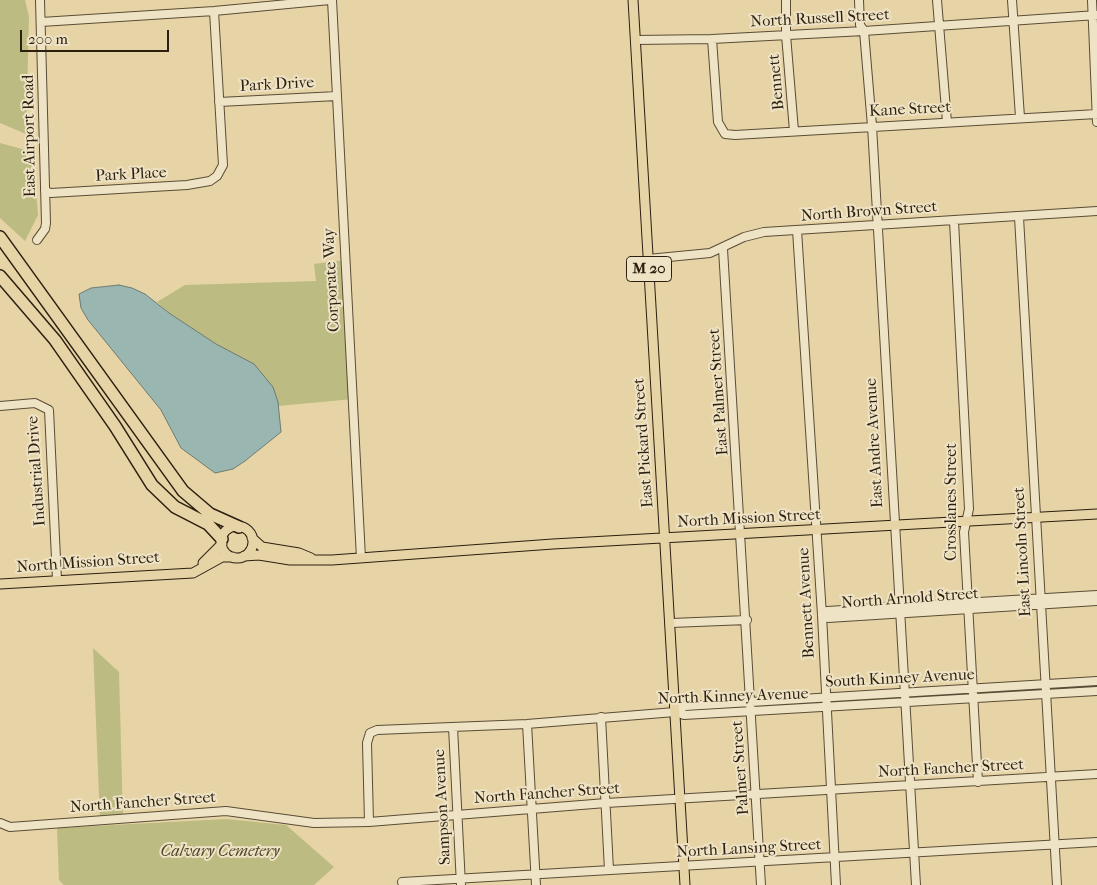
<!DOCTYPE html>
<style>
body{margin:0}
#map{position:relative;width:1097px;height:885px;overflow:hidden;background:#e6d4a6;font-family:"IM FELL French Canon",serif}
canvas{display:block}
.scale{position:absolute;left:20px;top:30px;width:149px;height:22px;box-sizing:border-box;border:2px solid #2c1f10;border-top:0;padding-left:6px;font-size:15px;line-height:18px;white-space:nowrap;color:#2c1f10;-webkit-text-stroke:4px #efe3c5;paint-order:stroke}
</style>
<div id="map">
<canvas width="1097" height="885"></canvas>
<div class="scale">200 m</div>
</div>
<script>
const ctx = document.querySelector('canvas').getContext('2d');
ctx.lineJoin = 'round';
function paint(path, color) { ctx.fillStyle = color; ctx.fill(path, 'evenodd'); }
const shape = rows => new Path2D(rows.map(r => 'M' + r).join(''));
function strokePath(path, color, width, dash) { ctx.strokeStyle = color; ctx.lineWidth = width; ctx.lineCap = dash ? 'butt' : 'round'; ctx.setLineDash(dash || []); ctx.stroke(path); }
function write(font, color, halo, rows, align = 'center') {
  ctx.font = font + ' "IM FELL French Canon",serif'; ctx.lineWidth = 4; ctx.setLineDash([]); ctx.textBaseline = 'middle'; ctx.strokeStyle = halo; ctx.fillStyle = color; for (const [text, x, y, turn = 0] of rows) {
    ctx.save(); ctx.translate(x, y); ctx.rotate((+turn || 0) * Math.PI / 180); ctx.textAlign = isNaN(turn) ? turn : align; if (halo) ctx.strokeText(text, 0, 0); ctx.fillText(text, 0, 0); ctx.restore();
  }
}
const green = shape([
 [0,0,25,0,29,17,26,134,0,123],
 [0,143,33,152,38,215,25,241,0,218],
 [345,260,353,399,278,406,273,387,228,352,169,313,157,302,185,285,316,281,314,264],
 [93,648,119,672,123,818,100,820],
 [226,819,286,825,334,867,314,885,64,885,59,880,57,828]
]);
const water = shape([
 [119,285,132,288,145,294,169,313,216,344,254,364,273,387,278,402,281,432,245,461,233,469,215,473,181,448,161,410,88,320,81,308,79,294,91,288,119,285]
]);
const minor = shape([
 [332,0,361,558],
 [786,0,786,35,794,131],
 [859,0,860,25,864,31,872,126,916,885],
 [937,0,947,122],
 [1012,0,1020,117],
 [1092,0,1097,122],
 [41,22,214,11,330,0],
 [712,39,718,122,725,134,735,135,1097,114],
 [635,40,712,39,864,31,1097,15],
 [219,102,337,96],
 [45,191,51,193,187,185,210,181,217,176,223,165,214,11],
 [1019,217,1057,885],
 [954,221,969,509,964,532,978,782],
 [797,230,822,615,836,885],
 [37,240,45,229,46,223,40,0],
 [723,249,761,885],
 [648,259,710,253,744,237,764,232,1097,211],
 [0,406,35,403,49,410,57,580],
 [822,615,827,611,1097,595],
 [822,615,828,618,1097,601],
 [671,623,747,620],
 [675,712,685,706,1097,681],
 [601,717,609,870],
 [527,724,536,885],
 [453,727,461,885],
 [369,822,367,743,370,733,377,730,527,724,675,712,684,715,1097,691],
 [0,823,10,827,226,811,314,823,369,822,606,803,1097,774],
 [402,882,1097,842]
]);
const major = shape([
 [633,0,685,885],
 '221 542a16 16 0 1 1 32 0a16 16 0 1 1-32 0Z',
 [252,538,262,547,299,553,311,558],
 [244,556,259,555,290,560,332,560,553,544,1097,514],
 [203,563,222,544],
 [0,584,193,573,222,557,233,557]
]);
const highway = shape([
 [0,237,183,491,210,514,239,527],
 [0,276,55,340,115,426,152,485,175,507,208,524,222,539]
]);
const shields = [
 [649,269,45]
];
const shieldNames = [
 ["M 20",649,269]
];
const streetNames = [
 ["North Russell Street",820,19,-3],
 ["Bennett",777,82,-95],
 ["Park Drive",277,85,-3],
 ["Kane Street",910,110,-3],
 ["East Airport Road",30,136,-91],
 ["Park Place",131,175,-3],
 ["North Brown Street",869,212,-4],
 ["Corporate Way",332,280,-93],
 ["East Palmer Street",719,392,-94],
 ["East Pickard Street",644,443,-94],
 ["East Andre Avenue",875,443,-93],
 ["Industrial Drive",37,471,-94],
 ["Crosslanes Street",952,502,-90],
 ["North Mission Street",749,519,-3],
 ["East Lincoln Street",1023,552,-93],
 ["North Mission Street",88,563,-4],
 ["North Arnold Street",910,599,-4],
 ["Bennett Avenue",807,603,-93],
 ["South Kinney Avenue",900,679,-3],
 ["North Kinney Avenue",733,697,-2],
 ["Palmer Street",741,768,-94],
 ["North Fancher Street",951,769,-3],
 ["North Fancher Street",547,794,-4],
 ["North Fancher Street",143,803,-4],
 ["Sampson Avenue",443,807,-93],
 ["North Lansing Street",749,849,-3]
];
const parkNames = [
 ["Calvary Cemetery",220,852]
];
paint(green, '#bcbb82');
paint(water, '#9ab6b1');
strokePath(water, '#6e7a71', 1);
strokePath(minor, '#5a4c36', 10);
strokePath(major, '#2c1f10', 11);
strokePath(highway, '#2c1f10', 14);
strokePath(minor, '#efe3c5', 8);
strokePath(major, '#e6d4a6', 9);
strokePath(highway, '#e6d4a6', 11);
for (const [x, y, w] of shields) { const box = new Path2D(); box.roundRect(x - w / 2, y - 12.5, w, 25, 4); ctx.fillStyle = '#efe3c5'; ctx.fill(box); strokePath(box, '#2c1f10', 1); }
write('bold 15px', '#2c1f10', null, shieldNames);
write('16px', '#2c1f10', '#efe3c5', streetNames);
write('italic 16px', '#50462c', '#efe3c5', parkNames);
</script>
